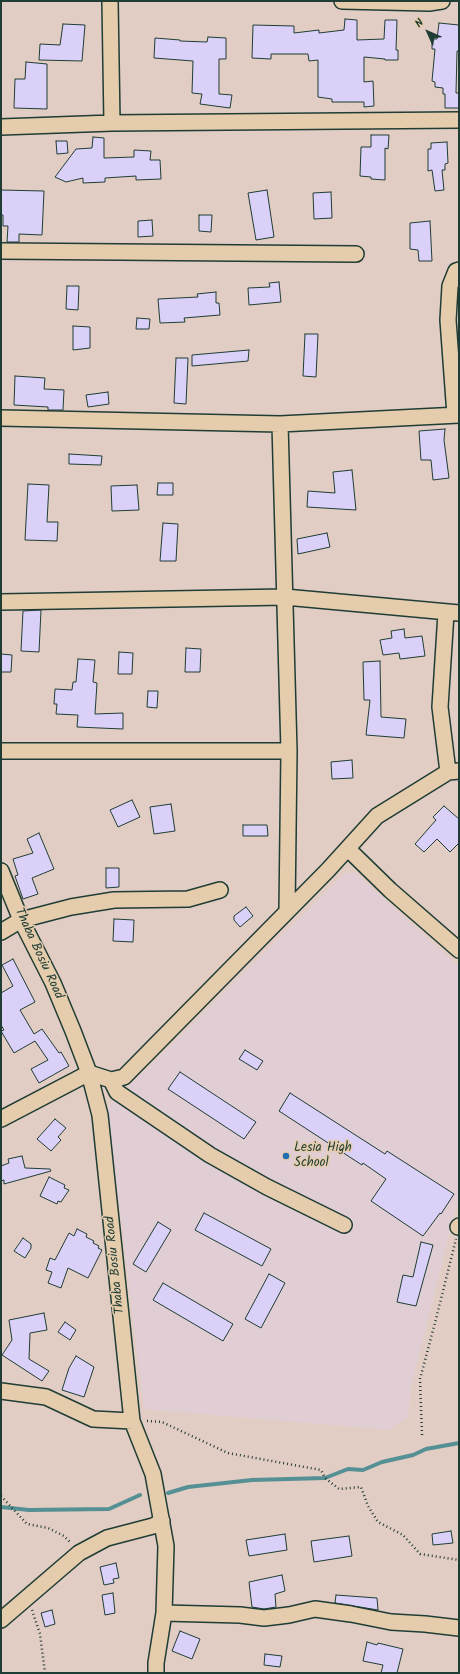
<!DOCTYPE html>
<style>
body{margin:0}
#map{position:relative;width:460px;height:1674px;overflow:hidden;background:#e2cdc4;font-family:Kalam,sans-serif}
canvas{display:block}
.frame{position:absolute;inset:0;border:2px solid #1f3d34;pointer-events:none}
.north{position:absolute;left:408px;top:12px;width:40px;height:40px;-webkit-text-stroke:3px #e5ccad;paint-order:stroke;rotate:315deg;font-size:11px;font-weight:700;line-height:16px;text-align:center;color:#1f3d34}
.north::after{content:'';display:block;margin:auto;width:14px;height:18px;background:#1f3d34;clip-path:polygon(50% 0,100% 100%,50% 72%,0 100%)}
</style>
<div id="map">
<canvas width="460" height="1674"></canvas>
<div class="frame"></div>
<div class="north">N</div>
</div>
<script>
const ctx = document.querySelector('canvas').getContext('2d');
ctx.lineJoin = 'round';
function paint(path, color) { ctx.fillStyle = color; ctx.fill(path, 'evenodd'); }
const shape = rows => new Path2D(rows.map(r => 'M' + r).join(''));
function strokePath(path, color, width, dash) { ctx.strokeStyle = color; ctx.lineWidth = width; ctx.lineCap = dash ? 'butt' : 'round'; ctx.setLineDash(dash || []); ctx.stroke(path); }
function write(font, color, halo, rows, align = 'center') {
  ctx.font = font + ' Kalam,sans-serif'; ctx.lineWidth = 3; ctx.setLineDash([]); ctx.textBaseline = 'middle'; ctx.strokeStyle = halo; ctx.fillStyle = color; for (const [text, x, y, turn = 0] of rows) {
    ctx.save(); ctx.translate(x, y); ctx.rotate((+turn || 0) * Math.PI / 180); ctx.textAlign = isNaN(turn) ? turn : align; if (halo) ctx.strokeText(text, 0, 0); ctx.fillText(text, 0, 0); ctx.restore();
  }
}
const built = shape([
 [345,873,356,873,459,967,459,1204,455,1211,411,1387,408,1417,390,1430,144,1409,107,1108]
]);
const stream = shape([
 [168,1493,188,1487,252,1480,325,1478,348,1469,363,1470,382,1462,413,1455,426,1449,459,1443],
 [1,1507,29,1510,109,1509,140,1495]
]);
const building = shape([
 [345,19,357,20,357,40,384,39,385,20,397,20,396,50,398,50,398,60,385,60,385,59,364,57,364,82,373,81,374,106,364,107,364,102,332,102,332,99,318,97,318,60,309,61,308,54,271,54,271,59,252,58,253,25,294,26,294,33,319,30,319,33,344,30,345,19],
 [439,23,459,25,459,51,457,51,456,93,459,93,459,108,445,108,445,94,443,94,443,88,435,87,435,82,432,81,435,49,432,49,432,39,437,39,439,23],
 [63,24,85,25,82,61,39,60,40,44,60,45,63,24],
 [208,37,226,38,226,59,219,59,219,94,232,95,230,108,200,104,202,94,192,93,193,61,154,58,155,38,180,40,180,41,207,42,208,37],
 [26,62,47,64,47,109,14,108,15,79,25,79,26,62],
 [371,135,389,135,388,149,385,148,385,180,371,179,371,177,360,176,361,147,371,147,371,135],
 [93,137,104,138,104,158,134,157,134,150,151,151,150,160,160,160,161,179,136,180,136,176,105,178,105,182,83,183,83,178,66,182,55,177,76,149,92,148,93,137],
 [56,141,67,141,68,153,57,154,56,141],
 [447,142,448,163,445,164,445,170,442,170,444,190,435,191,432,170,428,171,428,149,431,149,431,143,447,142],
 [1,190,44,191,42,235,19,234,19,242,7,242,8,226,3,226,3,215,1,215,1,190],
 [267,190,274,237,256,240,248,193,267,190],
 [331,192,332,218,314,219,313,193,331,192],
 [199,215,212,215,211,232,199,231,199,215],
 [152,220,153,236,138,237,138,221,152,220],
 [430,221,432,261,419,261,418,250,410,249,410,223,430,221],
 [279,282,281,302,249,305,248,288,270,287,269,283,279,282],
 [67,286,79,286,78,310,66,309,67,286],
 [216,292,216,303,219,303,220,315,184,318,185,322,160,323,158,299,198,297,197,294,216,292],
 [137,318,150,319,149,329,136,329,137,318],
 [73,326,90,327,90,348,73,350,73,326],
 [305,334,318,334,316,377,303,376,305,334],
 [249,350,248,361,192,366,192,355,249,350],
 [176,358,188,358,186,404,174,403,176,358],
 [15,376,45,378,44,389,64,390,63,410,48,410,48,407,14,405,15,376],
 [108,392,109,404,88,407,86,395,108,392],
 [445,429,444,440,449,478,433,480,431,460,421,460,419,431,445,429],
 [69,454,102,456,101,465,69,464,69,454],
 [352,470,356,510,307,507,308,491,335,493,333,472,352,470],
 [158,483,173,483,173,495,157,495,158,483],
 [28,484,49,485,47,522,58,522,57,541,25,540,28,484],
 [137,485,139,510,112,511,111,486,137,485],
 [163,523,178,524,176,561,160,561,163,523],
 [327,533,330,547,298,554,297,539,327,533],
 [41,610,39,652,21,651,23,611,41,610],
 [404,629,405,638,422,636,425,656,400,659,399,653,383,655,380,640,392,638,391,631,404,629],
 [186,648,201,649,200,672,185,672,186,648],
 [119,652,133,653,132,674,118,674,119,652],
 [1,654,12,655,11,672,1,672,1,654],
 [78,659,95,660,93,682,97,683,95,714,123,713,123,729,77,727,78,715,56,714,57,704,54,704,55,689,72,690,73,682,76,682,78,659],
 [380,661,381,717,406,719,404,738,366,735,370,700,364,700,363,662,380,661],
 [148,691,158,691,157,708,147,707,148,691],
 [352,760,353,778,332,779,331,762,352,760],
 [132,800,140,817,118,827,110,810,132,800],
 [171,804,175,831,154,834,150,807,171,804],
 [444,806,459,819,459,843,450,852,437,839,424,852,415,844,436,820,433,817,444,806],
 [243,825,267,825,268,836,243,836,243,825],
 [39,833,54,869,32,878,38,894,23,899,15,876,18,875,13,859,33,853,27,839,39,833],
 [106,868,119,868,119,887,106,888,106,868],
 [246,907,253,916,240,927,234,920,234,916,246,907],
 [114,919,134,920,133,942,113,941,114,919],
 [13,959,35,1002,20,1010,34,1034,42,1029,59,1053,61,1052,69,1066,39,1083,31,1069,48,1060,35,1041,14,1053,1,1031,4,1030,1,1025,1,993,13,986,2,965,13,959],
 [245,1050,263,1061,257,1070,239,1059,245,1050],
 [180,1072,256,1122,244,1139,168,1089,180,1072],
 [290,1093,385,1154,387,1151,454,1194,441,1214,440,1213,423,1236,371,1201,386,1179,363,1163,362,1165,279,1111,290,1093],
 [55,1119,66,1128,58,1137,61,1140,51,1151,37,1139,55,1119],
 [22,1156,25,1168,50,1169,51,1171,4,1184,4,1180,1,1181,1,1166,9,1163,8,1159,22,1156],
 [49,1177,65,1185,64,1188,69,1190,61,1202,58,1201,57,1204,40,1196,49,1177],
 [204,1213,271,1249,262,1266,195,1230,204,1213],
 [158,1222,171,1230,146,1272,133,1264,158,1222],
 [77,1229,87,1234,86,1237,94,1241,93,1243,99,1246,98,1248,102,1250,88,1278,68,1268,61,1288,48,1283,52,1272,46,1270,50,1258,55,1260,69,1233,74,1236,77,1229],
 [23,1238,31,1244,31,1248,25,1258,14,1251,23,1238],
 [421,1242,433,1245,416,1306,397,1302,403,1275,413,1277,421,1242],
 [269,1274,285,1283,261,1328,245,1319,269,1274],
 [163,1283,233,1324,223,1341,153,1300,163,1283],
 [44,1313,47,1330,30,1333,29,1359,49,1371,42,1381,2,1355,12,1340,9,1320,44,1313],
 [65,1322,76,1330,70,1340,58,1332,65,1322],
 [76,1356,94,1367,84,1397,62,1390,69,1368,76,1356],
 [451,1531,453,1543,433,1545,432,1534,451,1531],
 [285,1534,287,1550,249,1556,246,1540,285,1534],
 [349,1536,352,1556,314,1562,311,1541,349,1536],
 [116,1563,119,1578,113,1579,114,1583,104,1585,100,1567,116,1563],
 [282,1575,285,1591,275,1594,276,1607,264,1609,252,1607,249,1582,282,1575],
 [113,1593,115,1613,105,1615,102,1595,113,1593],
 [336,1595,377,1598,378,1610,335,1603,336,1595],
 [52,1610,55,1624,45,1627,41,1613,52,1610],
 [180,1631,200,1639,192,1659,172,1651,180,1631],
 [367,1642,377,1645,378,1643,403,1649,397,1673,381,1673,383,1665,363,1661,367,1642],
 [265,1654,282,1656,280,1667,264,1665,265,1654]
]);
const path = shape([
 [147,1421,162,1422,228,1453,321,1470,325,1478,339,1489,361,1487,368,1506,378,1522,403,1535,420,1554,459,1560],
 [422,1435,420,1379,436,1319,456,1239],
 [1,1496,27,1524,48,1528,64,1536,71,1543],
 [32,1610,40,1634,45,1673]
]);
const minor = shape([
 [110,1,112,123],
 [342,1,429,3,442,1],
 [1,127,112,123,459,120],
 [1,251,356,254],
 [455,415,448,320,450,286,456,271,459,270],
 [1,418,280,424,459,415],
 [280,424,289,751,287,911],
 [1,602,285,597,459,613],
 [446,613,440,707,448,772],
 [1,751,289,751],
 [348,849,390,890,459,950],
 [1,871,21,920,53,983,73,1031,89,1073,100,1115,132,1421,153,1474,166,1546,164,1613,156,1663,156,1673],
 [1,932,21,920,71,907,114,900,188,899,220,890],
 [111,1080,117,1092,210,1155,267,1187,344,1225],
 [1,1119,89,1073,111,1080,124,1077,328,870,377,816,448,772,459,771],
 [458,1227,459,1226],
 [1,1391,46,1397,93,1419,132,1421],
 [164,1613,240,1615,264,1618,289,1615,315,1609,351,1614,391,1622,425,1624,459,1628],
 [1,1620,79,1553,107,1538,153,1526,162,1521]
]);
const markers = [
 [286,1156,4,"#1f6fb2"]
];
const streetNames = [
 ["Thaba Bosiu Road",38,954,65],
 ["Thaba Bosiu Road",116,1265,-96]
];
const poiNames = [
 ["Lesia High",294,1149],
 ["School",294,1164]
];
paint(built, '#e0ced4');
strokePath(stream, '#559094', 4);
paint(building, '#dad0f8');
strokePath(building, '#1f3d34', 1);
strokePath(minor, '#1f3d34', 18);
strokePath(path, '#1f3d34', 2.5, [1, 3]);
strokePath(minor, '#e5ccad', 15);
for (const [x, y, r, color] of markers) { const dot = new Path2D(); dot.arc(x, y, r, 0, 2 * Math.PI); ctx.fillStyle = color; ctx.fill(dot); strokePath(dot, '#e5ccad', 1.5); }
write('13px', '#1f3d34', '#e5ccad', streetNames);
write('13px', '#1f3d34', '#e5ccad', poiNames, 'left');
</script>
